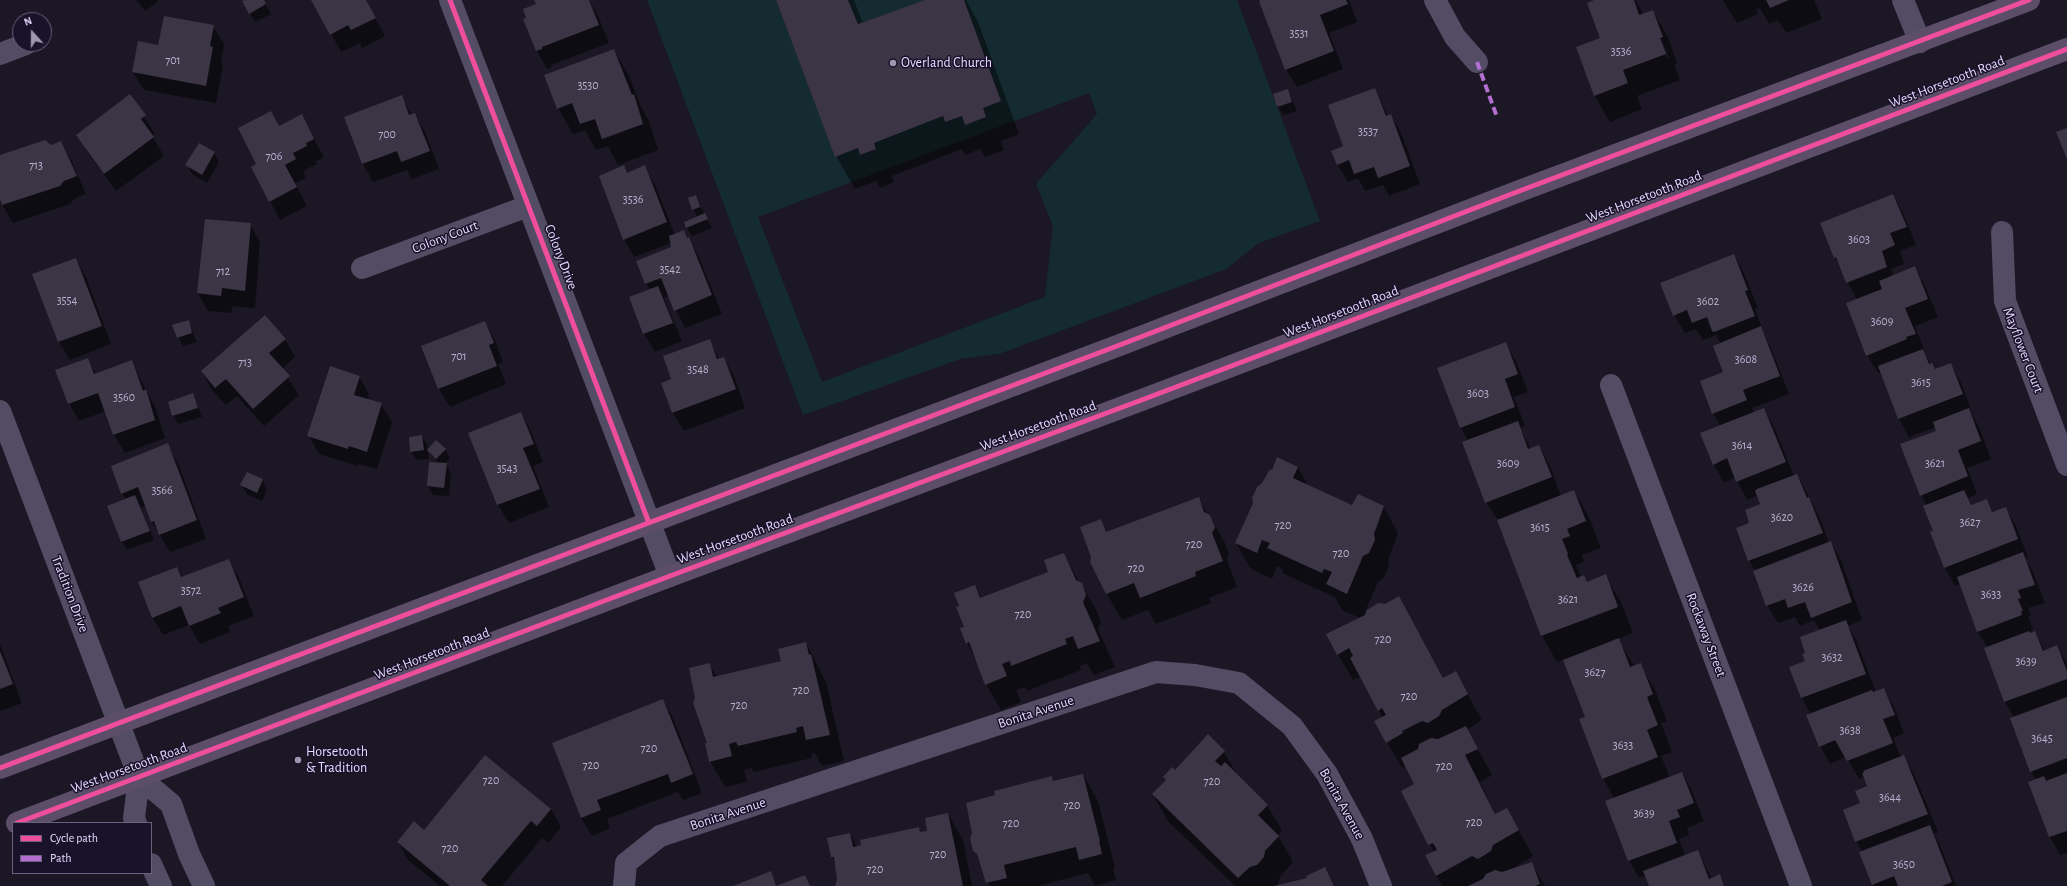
<!DOCTYPE html>
<style>
body{margin:0}
#map{position:relative;width:2067px;height:886px;overflow:hidden;background:#1b1724;font-family:"Alegreya Sans",sans-serif}
canvas{display:block}
.legend{position:absolute;left:12px;top:822px;width:140px;height:52px;box-sizing:border-box;background:#1a112a;border:1px solid #6c617f;margin:0;padding:5px 7px;list-style:none;font-size:12px;color:#e6daff}
.legend li{display:flex;align-items:center;gap:8px;height:20px}
.legend b{width:20px;border:1px solid #6c617f}
.north{position:absolute;left:12px;top:12px;width:40px;height:40px;box-sizing:border-box;background:#1a112a;border:1px solid #6c617f;border-radius:50%;rotate:339deg;font-size:11px;font-weight:700;line-height:16px;text-align:center;color:#e6daff}
.north::after{content:'';display:block;margin:auto;width:14px;height:18px;background:#9f96b2;clip-path:polygon(50% 0,100% 100%,50% 72%,0 100%)}
</style>
<div id="map">
<canvas width="2067" height="886"></canvas>
<ul class="legend">
<li><b style="height:5px;background:#ef4d9e"></b>Cycle path</li>
<li><b style="height:5px;background:#b36fd0"></b>Path</li>
</ul>
<div class="north">N</div>
</div>
<script>
const ctx = document.querySelector('canvas').getContext('2d');
ctx.lineJoin = 'round';
function paint(path, color) { ctx.fillStyle = color; ctx.fill(path, 'evenodd'); }
const shape = rows => new Path2D(rows.map(r => 'M' + r).join(''));
function strokePath(path, color, width, dash) { ctx.strokeStyle = color; ctx.lineWidth = width; ctx.lineCap = dash ? 'butt' : 'round'; ctx.setLineDash(dash || []); ctx.stroke(path); }
function write(font, color, halo, rows, align = 'center') {
  ctx.font = font + ' "Alegreya Sans",sans-serif'; ctx.lineWidth = 3; ctx.setLineDash([]); ctx.textBaseline = 'middle'; ctx.strokeStyle = halo; ctx.fillStyle = color; for (const [text, x, y, turn = 0] of rows) {
    ctx.save(); ctx.translate(x, y); ctx.rotate((+turn || 0) * Math.PI / 180); ctx.textAlign = isNaN(turn) ? turn : align; if (halo) ctx.strokeText(text, 0, 0); ctx.fillText(text, 0, 0); ctx.restore();
  }
}
const green = shape([
 [647,0,776,0,835,156,858,148,861,155,876,149,874,143,943,116,945,122,962,116,965,125,983,108,1001,101,964,0,1237,0,1320,221,1259,243,1226,269,999,354,960,359,803,415],
 [1089,93,1097,114,1036,184,1053,226,1045,297,822,382,758,217],
 [848,0,925,0,858,24]
]);
const shadow = shape([
 [136,0,159,0,146,11],
 [248,0,263,0,271,14,255,22,250,13],
 [313,0,365,0,385,36,362,48,360,43,341,52],
 [535,0,589,0,598,16,609,43,551,65,552,67,547,69,537,51,524,19,528,18,537,5],
 [777,0,854,0,863,24,928,0,966,0,978,22,1019,134,1001,141,1004,150,985,157,980,149,965,155,962,149,892,176,894,182,880,188,876,181,855,189,836,156],
 [1264,0,1349,0,1357,22,1329,33,1343,69,1297,87,1286,69],
 [1596,0,1635,0,1644,15,1653,11,1668,37,1677,63,1674,64,1680,80,1637,96,1642,109,1610,122,1595,96,1577,48,1602,38],
 [1659,39,1661,39,1669,58,1667,59],
 [1723,0,1814,0,1822,19,1786,33,1778,20,1769,24,1760,8,1756,9,1758,14,1737,23],
 [213,26,224,44,221,62,223,66,216,103,144,90,133,72,159,47],
 [614,50,629,76,641,107,649,121,658,150,618,165,608,146,596,150,585,130,573,134,558,108],
 [1374,89,1388,116,1391,115,1401,133,1420,184,1389,196,1383,185,1365,191,1358,178,1348,182,1337,164],
 [1288,90,1297,111,1283,115,1278,106],
 [130,96,155,134,152,136,164,156,116,191,88,153,78,135],
 [401,97,412,115,415,114,425,132,439,169,412,179,407,170,373,182,363,164,345,118],
 [301,116,324,157,315,162,317,164,303,171,306,178,295,183,307,206,280,220,252,167,258,165,279,127],
 [61,142,71,160,86,194,74,199,70,204,13,223,2,204,0,203,0,156,51,147],
 [214,153,219,162,207,183,192,174,187,165],
 [623,167,627,173,644,167,655,185,675,235,684,232,699,257,722,314,685,328,669,296,664,298,682,341,655,352,644,334,630,298,650,290,646,283,672,247,671,243,634,257,624,239],
 [1893,195,1903,213,1916,245,1900,251,1904,264,1891,269,1894,276,1915,268,1925,286,1938,317,1915,326,1925,352,1924,353,1935,370,1950,364,1961,382,1972,413,1971,413,1979,427,1991,459,1967,468,1977,494,1968,498,1972,506,1987,500,1993,512,2005,508,2016,526,2028,558,2025,559,2033,572,2045,603,2028,608,2031,616,2028,617,2033,629,2031,630,2032,633,2035,632,2045,651,2057,646,2067,664,2067,853,2060,855,2050,837,2030,783,2036,780,2031,771,2014,717,2005,702,1985,649,1988,648,1978,632,1960,584,1955,586,1945,568,1927,506,1921,495,1937,431,1936,427,1909,437,1899,419,1881,372,1878,373,1867,355,1857,300,1835,257],
 [695,197,712,228,692,236,687,228,697,217,689,199],
 [250,224,260,242,255,308,233,306,231,313,208,311,198,293],
 [1734,255,1744,273,1758,308,1755,309,1764,334,1770,346,1789,394,1752,408,1754,413,1764,409,1774,427,1794,476,1797,475,1807,493,1819,516,1829,543,1831,542,1841,560,1862,620,1848,626,1856,640,1876,692,1883,689,1894,707,1904,733,1893,738,1901,757,1903,756,1914,774,1938,832,1934,834,1940,845,1956,886,1874,886,1873,884,1862,852,1856,841,1861,804,1868,787,1864,777,1859,779,1846,757,1830,764,1820,746,1811,715,1802,698,1806,653,1820,631,1814,620,1800,626,1795,617,1778,623,1767,605,1755,571,1749,560,1751,523,1762,505,1758,495,1747,500,1735,477,1724,483,1714,465,1720,426,1713,413,1725,373,1721,344,1716,335,1703,340,1696,329,1685,333,1674,315],
 [75,259,86,277,111,344,70,360,59,342,33,275],
 [188,321,197,342,183,346,178,337],
 [484,322,495,340,503,362,498,364,506,384,450,407,439,389,423,347],
 [285,339,295,357,282,369,299,395,264,426,237,396,226,405,212,390,202,372],
 [709,340,720,360,724,358,734,376,745,408,684,431,673,413,662,383,673,380],
 [1505,343,1516,361,1528,392,1514,397,1525,426,1520,428,1531,449,1539,446,1549,464,1561,496,1574,491,1589,517,1601,548,1582,555,1584,562,1576,565,1581,577,1584,576,1587,582,1605,576,1621,602,1633,633,1618,639,1634,666,1640,664,1655,690,1667,721,1661,723,1672,752,1661,756,1670,778,1682,773,1692,791,1704,821,1687,828,1689,835,1679,839,1685,856,1698,852,1712,879,1719,876,1725,886,1650,886,1646,876,1639,878,1629,860,1614,798,1603,778,1586,718,1564,659,1557,662,1542,636,1498,520,1486,502,1468,441,1461,428,1438,369],
 [87,359,96,374,131,361,156,409,165,438,125,453,114,435,106,411,79,421,69,403],
 [359,376,369,394,368,400,381,404,392,422,377,469,359,464,358,466,319,454,309,436],
 [193,395,202,417,178,424,173,415],
 [521,413,531,431,543,462,533,466,549,507,509,523,498,505,469,433],
 [422,436,427,445,429,459,417,460,411,452],
 [167,445,178,463,206,539,170,552,152,522,146,506,141,508,154,540,127,550,122,541,126,500,122,493],
 [445,449,450,458,446,463,451,473,449,496,433,495,428,486,438,463,428,450],
 [1298,467,1308,486,1353,507,1383,506,1398,533,1388,560,1389,566,1383,579,1378,582,1365,612,1378,604,1385,605,1399,597,1444,679,1455,672,1482,720,1467,730,1492,775,1480,782,1496,815,1507,809,1533,856,1512,869,1532,864,1545,886,1442,886,1426,856,1434,852,1402,791,1415,785,1406,766,1402,768,1387,742,1383,718,1361,676,1353,680,1338,654,1360,618,1342,610,1335,597,1284,574,1280,567,1277,566,1272,579,1251,569,1236,543,1273,471],
 [262,480,267,489,262,501,247,494,242,485],
 [1198,498,1225,543,1229,555,1227,560,1237,587,1209,598,1211,603,1156,624,1148,610,1122,620,1107,594,1101,521,1107,533],
 [1063,554,1097,611,1101,622,1098,629,1115,667,1094,675,1087,663,1080,666,1081,670,1027,691,1025,687,1016,690,1021,702,1001,710,986,684,977,662,967,643,965,627,975,587,982,599,1049,573],
 [228,560,239,578,254,616,228,626,230,632,200,644,189,625,163,635,152,617,177,568,183,578],
 [806,643,826,682,844,761,822,766,815,753,811,754,812,758,754,772,751,768,744,770,747,782,725,787,710,761,708,743,709,664,717,677,782,662],
 [0,644,22,703,1,711,0,709],
 [663,700,673,718,702,793,683,800,678,792,607,819,610,828,592,836,581,818],
 [1224,752,1239,778,1267,805,1282,831,1278,836,1293,862,1280,877,1278,885,1286,886,1309,879,1325,868,1335,886,1235,886,1168,821,1153,795,1166,781,1164,777,1175,771],
 [1083,775,1098,801,1115,867,1113,868,1116,880,1095,886,1088,873,1038,886,989,886,981,861,974,850,996,796,1052,777,1054,782],
 [551,809,561,827,548,843,542,838,502,886,440,886,408,860,398,842,425,831],
 [948,814,963,840,972,886,836,886,839,880,836,863,832,857,850,834,857,847,918,828,921,833,928,831]
]);
const building = shape([
 [245,0,264,0,266,4,249,14,242,1],
 [311,0,366,0,376,18,351,30,348,25,330,35],
 [534,0,589,0,599,25,542,47,542,49,536,51,523,19,526,18,523,9,536,4],
 [776,0,848,0,858,24,925,0,964,0,1001,101,983,108,986,117,965,125,962,116,945,122,943,116,874,143,876,149,860,155,858,148,835,157],
 [1261,0,1346,0,1348,4,1320,15,1334,51,1285,70,1259,1],
 [1594,0,1634,0,1639,15,1653,10,1663,37,1660,38,1666,54,1623,70,1628,83,1594,96,1576,47,1600,38,1587,3],
 [1766,0,1789,0,1770,8],
 [164,16,214,25,210,46,213,47,206,86,132,72,138,41,158,45],
 [614,49,632,95,634,94,643,124,602,139,595,119,580,124,572,103,557,109,544,75],
 [1375,88,1386,116,1391,114,1410,166,1378,178,1374,167,1354,174,1349,160,1337,165,1331,151,1343,146,1328,105],
 [1288,89,1292,102,1277,107,1273,94],
 [130,94,146,115,141,119,154,137,104,174,76,135],
 [402,95,409,115,415,113,430,151,401,162,397,151,362,164,344,117],
 [271,111,279,126,302,114,314,139,306,143,307,146,293,153,296,159,285,165,297,187,269,202,251,167,256,164,238,128],
 [2067,128,2067,159,2056,132],
 [45,140,51,145,61,141,77,176,64,181,60,186,2,205,0,200,0,155],
 [199,143,215,152,202,175,185,165],
 [624,165,627,173,645,165,667,222,623,240,599,176],
 [1893,194,1907,227,1890,233,1895,245,1882,251,1887,267,1846,283,1836,257,1834,258,1820,223],
 [696,195,700,207,692,210,688,198],
 [705,213,708,219,686,228,684,222],
 [205,219,251,223,245,291,222,288,221,296,197,293],
 [684,230,687,238,689,237,712,295,674,311,661,278,645,284,636,261,671,247,669,236],
 [1734,254,1748,290,1745,291,1755,316,1714,332,1712,331,1707,317,1692,323,1687,310,1673,316,1660,283],
 [76,258,102,326,58,342,32,274],
 [1915,266,1928,299,1905,308,1916,334,1906,337,1907,339,1866,356,1846,303,1882,289,1879,281],
 [658,286,673,323,643,334,629,297],
 [265,315,286,339,269,353,290,376,253,409,226,379,215,388,201,371],
 [189,320,192,333,177,338,172,325],
 [485,321,494,343,489,345,497,366,438,389,421,346],
 [1761,326,1780,376,1743,390,1747,400,1712,414,1700,381,1723,372,1713,346],
 [710,339,717,359,724,357,736,389,672,413,661,383,671,379,663,356],
 [1506,342,1518,374,1505,379,1515,407,1460,428,1437,368],
 [1923,349,1929,364,1932,363,1935,369,1951,363,1963,394,1898,419,1878,366],
 [88,358,94,374,132,360,143,391,146,389,155,420,113,435,98,393,68,404,55,370],
 [330,366,360,376,354,395,382,403,367,452,349,446,348,449,307,436],
 [193,393,198,408,172,416,168,402],
 [1764,408,1786,462,1736,482,1727,458,1713,465,1700,433],
 [1969,408,1981,441,1958,450,1968,476,1920,496,1900,444,1936,431,1933,422],
 [521,412,534,444,523,448,540,489,497,505,468,433],
 [1518,421,1528,449,1539,445,1552,477,1485,503,1462,442],
 [422,435,424,450,410,452,409,437],
 [436,440,446,449,436,459,427,450],
 [168,443,197,520,159,535,154,521,151,522,138,487,121,494,111,466],
 [1277,457,1298,467,1293,478,1352,505,1358,494,1384,506,1374,534,1375,540,1369,553,1363,556,1347,594,1326,584,1332,572,1324,569,1322,573,1267,548,1270,543,1262,540,1257,553,1235,543,1253,503,1252,498,1257,487,1262,483,1270,469,1272,470],
 [429,462,447,463,444,488,427,486],
 [247,472,263,479,257,493,240,485],
 [1797,474,1807,498,1809,497,1823,533,1748,561,1736,528,1749,523,1745,510,1760,504,1755,491,1757,489],
 [1574,490,1586,521,1567,529,1570,536,1562,539,1568,554,1567,555,1577,578,1584,575,1587,582,1606,574,1618,607,1541,636,1497,520],
 [1964,490,1971,505,1987,499,1992,512,2006,507,2018,539,1944,568,1930,532,1933,531,1923,506],
 [135,495,150,531,121,542,107,506],
 [1199,497,1204,512,1210,515,1215,528,1212,533,1223,561,1195,572,1196,576,1140,598,1134,583,1106,594,1090,562,1091,557,1080,527,1101,519,1106,532],
 [1831,541,1852,602,1811,618,1805,602,1788,608,1785,599,1766,606,1753,571],
 [2023,552,2035,585,2018,590,2021,598,2018,599,2023,611,2021,611,2022,615,1977,632,1957,577],
 [1064,553,1076,580,1082,583,1086,595,1083,602,1100,641,1078,649,1073,636,1065,639,1067,644,1011,666,1010,661,1002,664,1007,676,985,685,969,642,966,644,960,628,964,627,956,607,959,606,954,593,975,585,980,598,1048,572,1044,560],
 [229,559,244,597,218,608,221,613,189,626,181,606,152,618,138,582,177,567,181,577],
 [1399,596,1443,678,1456,671,1468,694,1442,710,1439,716,1428,723,1422,721,1402,731,1403,733,1386,743,1374,721,1386,715,1382,708,1378,711,1350,658,1353,656,1349,648,1337,655,1326,634,1365,615,1367,610,1378,603,1385,604],
 [1846,620,1866,674,1801,698,1789,667,1805,661,1802,654,1805,653,1800,637],
 [2029,631,2030,633,2035,631,2043,651,2057,645,2067,671,2067,679,2004,702,1984,648],
 [1619,638,1630,667,1641,663,1653,694,1647,697,1658,725,1647,730,1658,757,1602,779,1579,719,1585,717,1563,660],
 [806,642,809,655,811,654,830,735,806,740,803,726,796,728,797,732,738,746,736,742,729,744,732,756,709,762,705,743,707,743,693,703,695,698,689,668,710,663,713,677,781,661,778,649],
 [0,651,13,684,0,689],
 [1884,688,1895,715,1883,719,1893,743,1847,761,1835,740,1819,747,1806,715,1872,690,1873,692],
 [2067,697,2067,758,2030,772,2010,718],
 [663,699,693,774,671,783,668,774,597,800,601,810,581,818,552,743],
 [1466,726,1478,749,1465,755,1495,814,1507,808,1519,830,1493,845,1491,851,1478,859,1472,856,1436,876,1425,855,1437,850,1433,843,1428,845,1401,791,1414,784,1401,758,1418,749,1419,744,1431,738,1438,739],
 [1208,734,1225,751,1215,761,1221,766,1225,762,1268,805,1258,815,1279,836,1265,851,1264,857,1257,865,1250,867,1238,878,1152,794,1166,780,1163,777,1172,767,1175,770],
 [485,755,551,809,537,826,531,821,503,854,481,880,488,886,450,886,397,842,414,821,424,830],
 [1904,755,1928,814,1855,842,1843,810,1860,803,1855,791,1867,786,1862,773,1864,773,1863,771],
 [1682,772,1694,803,1677,810,1680,817,1669,821,1677,843,1628,861,1605,801],
 [2067,773,2067,831,2049,837,2028,782,2044,776,2046,781],
 [1083,774,1100,841,1099,841,1102,854,1079,860,1076,847,1004,865,1007,878,986,883,977,854,973,851,970,838,972,833,966,803,995,795,994,791,1052,776,1053,781],
 [948,813,963,886,835,886,837,880,834,857,831,857,827,838,850,833,853,847,861,845,860,840,919,827,920,832,927,831,925,818],
 [1930,825,1952,882,1942,886,1898,886,1894,876,1872,885,1859,852],
 [1698,850,1709,879,1720,874,1724,886,1649,886,1643,871],
 [1532,862,1540,884,1535,886,1468,886,1483,879,1486,874,1495,870,1502,872],
 [1325,867,1334,886,1274,886,1307,878,1306,876],
 [771,871,776,886,805,875,810,886,733,886]
]);
const minor = shape([
 [450,0,670,576],
 [1435,0,1455,37,1477,62],
 [1903,0,1920,42],
 [0,54,26,44],
 [2002,232,2005,301,2067,465],
 [362,268,528,206],
 [1611,385,1801,886],
 [0,411,139,777,134,818,136,823],
 [139,777,171,804,189,854,204,886],
 [151,864,161,886],
 [624,886,626,863,660,836,1156,672,1195,675,1239,683,1292,726,1327,774,1362,839,1381,886]
]);
const primary = shape([
 [0,768,1125,343,1522,190,2029,0],
 [17,823,670,576,1147,398,2067,49]
]);
const quiet = shape([
 [1477,62,1497,117]
]);
const cycleway = shape([
 [450,0,649,523],
 [0,768,1125,343,1522,190,2029,0],
 [17,823,670,576,1147,398,2067,49]
]);
const markers = [
 [893,63,4,"#9f96b2"],
 [298,760,4,"#9f96b2"]
];
const numberNames = [
 ["3531",1299,33],
 ["3536",1621,51],
 ["701",173,60],
 ["3530",588,85],
 ["3537",1368,131],
 ["700",387,134],
 ["706",274,156],
 ["713",36,165],
 ["3536",633,199],
 ["3603",1859,239],
 ["3542",670,269],
 ["712",223,271],
 ["3554",67,300],
 ["3602",1708,301],
 ["3609",1882,321],
 ["701",459,356],
 ["3608",1746,359],
 ["713",245,362],
 ["3548",698,369],
 ["3615",1921,382],
 ["3603",1478,393],
 ["3560",124,397],
 ["3614",1742,445],
 ["3609",1508,463],
 ["3621",1935,463],
 ["3543",507,468],
 ["3566",162,490],
 ["3620",1782,517],
 ["3627",1970,522],
 ["720",1283,525],
 ["3615",1540,527],
 ["720",1194,544],
 ["720",1341,553],
 ["720",1136,568],
 ["3626",1803,587],
 ["3572",191,590],
 ["3633",1991,594],
 ["3621",1568,599],
 ["720",1023,614],
 ["720",1383,639],
 ["3632",1832,657],
 ["3639",2026,661],
 ["3627",1595,672],
 ["720",801,690],
 ["720",1409,696],
 ["720",739,705],
 ["3638",1850,730],
 ["3645",2042,738],
 ["3633",1623,745],
 ["720",649,748],
 ["720",591,765],
 ["720",1444,766],
 ["720",491,780],
 ["720",1212,781],
 ["3644",1890,797],
 ["720",1072,805],
 ["3639",1644,813],
 ["720",1474,822],
 ["720",1011,823],
 ["720",450,848],
 ["720",938,854],
 ["3650",1904,864],
 ["720",875,869]
];
const poiNames = [
 ["Overland Church",901,63],
 ["Horsetooth",306,752],
 ["& Tradition",306,768]
];
const streetNames = [
 ["West Horsetooth Road",1947,82,-21],
 ["West Horsetooth Road",1644,197,-21],
 ["Colony Court",445,237,-21],
 ["Colony Drive",561,257,69],
 ["West Horsetooth Road",1341,312,-21],
 ["Mayflower Court",2023,350,69],
 ["West Horsetooth Road",1038,426,-20],
 ["West Horsetooth Road",735,539,-20],
 ["Tradition Drive",70,594,69],
 ["Rockaway Street",1706,635,69],
 ["West Horsetooth Road",432,654,-21],
 ["Bonita Avenue",1036,712,-18],
 ["West Horsetooth Road",129,768,-20],
 ["Bonita Avenue",1342,804,61],
 ["Bonita Avenue",728,814,-18]
];
paint(green, '#152b32');
paint(shadow, '#0007');
paint(building, '#3b3546');
strokePath(minor, '#524c64', 22);
strokePath(primary, '#5c4d69', 22);
strokePath(quiet, '#b36fd0', 4, [8, 4]);
strokePath(cycleway, '#ef4d9e', 5);
for (const [x, y, r, color] of markers) { const dot = new Path2D(); dot.arc(x, y, r, 0, 2 * Math.PI); ctx.fillStyle = color; ctx.fill(dot); strokePath(dot, '#1a112a', 1.5); }
write('12px', '#bbb1d1', null, numberNames);
write('14px', '#e6daff', '#1a112a', poiNames, 'left');
write('14px', '#e6daff', '#1a112a', streetNames);
</script>
